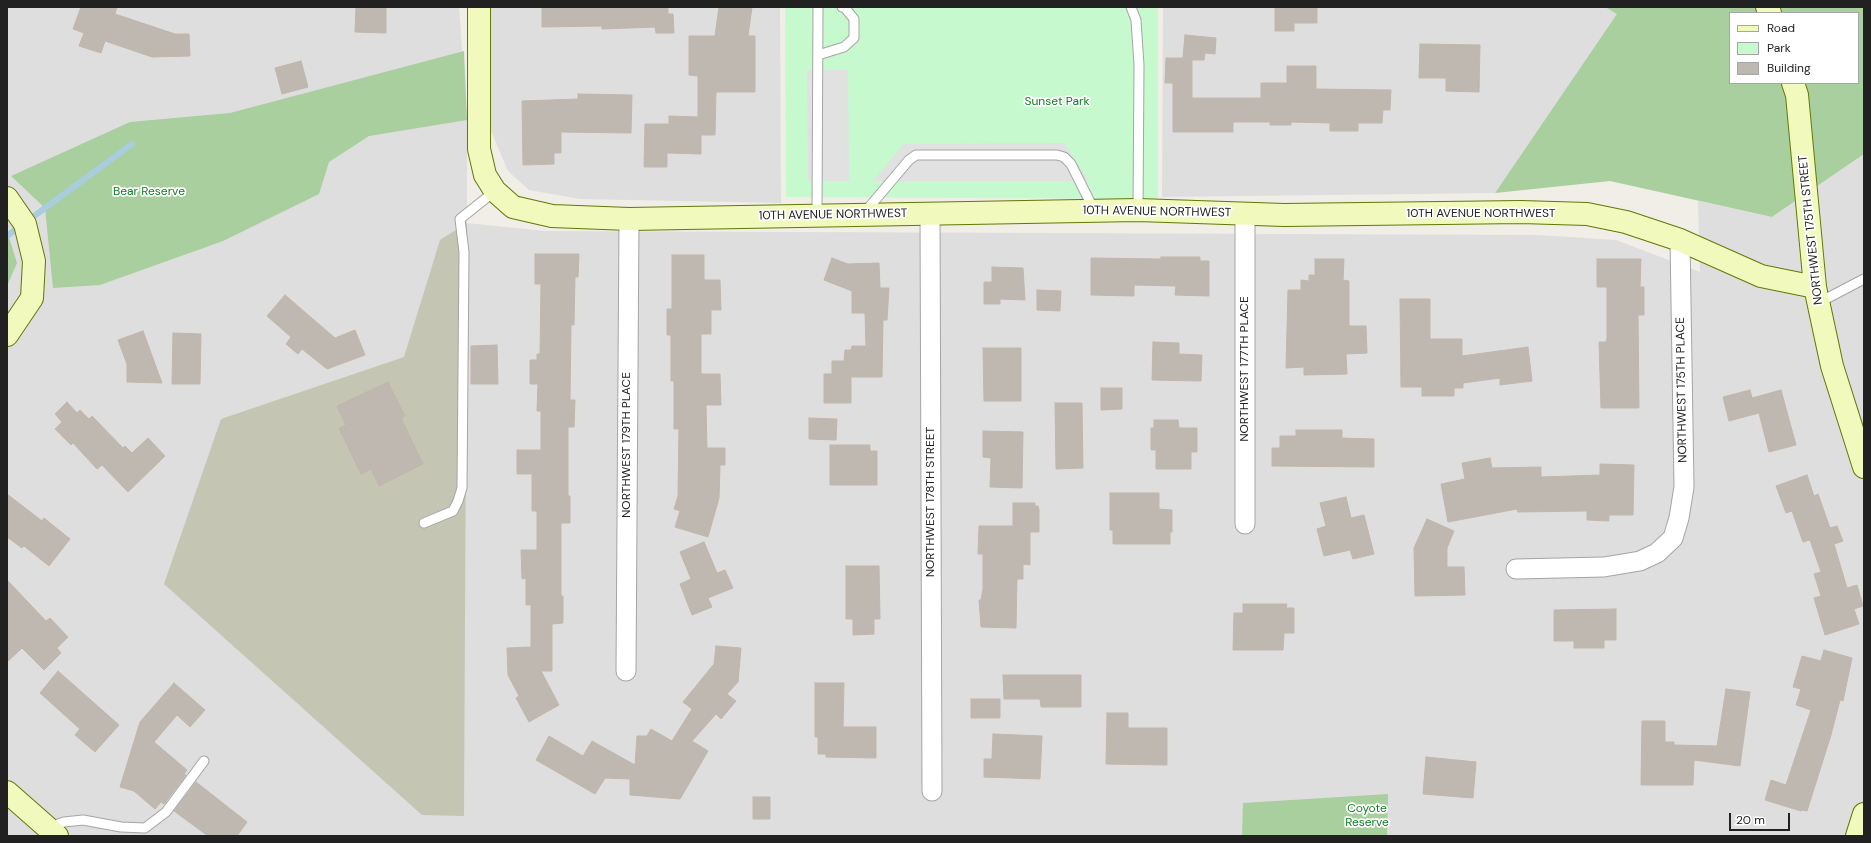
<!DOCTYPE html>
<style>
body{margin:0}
#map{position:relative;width:1871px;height:843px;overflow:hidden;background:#f1eee7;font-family:"DM Sans",sans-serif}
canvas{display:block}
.frame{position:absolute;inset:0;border:8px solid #212121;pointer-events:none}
.legend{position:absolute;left:1729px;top:12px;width:130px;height:72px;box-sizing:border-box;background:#fff;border:1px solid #a6a6a6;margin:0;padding:5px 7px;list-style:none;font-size:12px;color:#212121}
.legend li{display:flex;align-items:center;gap:8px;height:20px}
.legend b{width:20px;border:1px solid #a6a6a6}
.scale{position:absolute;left:1729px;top:813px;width:61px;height:18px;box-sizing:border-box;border:2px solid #212121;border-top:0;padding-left:5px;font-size:12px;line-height:14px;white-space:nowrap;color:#212121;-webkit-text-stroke:3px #fff;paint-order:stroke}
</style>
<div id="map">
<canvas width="1871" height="843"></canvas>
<div class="frame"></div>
<ul class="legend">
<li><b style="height:5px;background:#f1f9bd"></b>Road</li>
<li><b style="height:11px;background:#c6f9ce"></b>Park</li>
<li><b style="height:11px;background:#beb8b1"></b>Building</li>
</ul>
<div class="scale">20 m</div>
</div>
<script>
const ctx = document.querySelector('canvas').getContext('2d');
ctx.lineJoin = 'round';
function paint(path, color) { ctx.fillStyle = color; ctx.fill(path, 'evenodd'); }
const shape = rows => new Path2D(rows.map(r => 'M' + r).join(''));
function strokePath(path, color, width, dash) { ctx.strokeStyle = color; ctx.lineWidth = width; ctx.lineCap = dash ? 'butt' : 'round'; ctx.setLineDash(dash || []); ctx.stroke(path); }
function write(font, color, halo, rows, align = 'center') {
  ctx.font = font + ' "DM Sans",sans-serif'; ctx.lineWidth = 3.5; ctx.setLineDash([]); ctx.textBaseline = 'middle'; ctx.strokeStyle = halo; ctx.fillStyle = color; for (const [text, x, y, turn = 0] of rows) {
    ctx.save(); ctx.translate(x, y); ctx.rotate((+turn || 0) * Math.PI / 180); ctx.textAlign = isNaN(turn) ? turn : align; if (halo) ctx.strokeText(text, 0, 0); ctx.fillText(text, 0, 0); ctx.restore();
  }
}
const residential = shape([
 [7,7,459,7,467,120,467,223,545,231,1537,235,1616,240,1700,272,1698,201,1772,217,1864,154,1864,836,7,836],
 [490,7,780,7,781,203,580,199,529,190,508,171,488,124],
 [1163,7,1605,7,1618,14,1495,193,1162,197]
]);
const construction = shape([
 [467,223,464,816,422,815,164,584,221,419,404,357,440,240]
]);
const forest = shape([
 [1605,7,1864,7,1864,154,1772,217,1610,181,1495,193,1617,14],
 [1730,13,1858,13,1858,83,1730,83],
 [464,51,467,120,369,136,329,162,319,194,223,241,100,285,53,288,45,208,11,176,130,122,230,113],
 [7,231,17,263,7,286],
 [1388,794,1387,836,1242,836,1243,803]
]);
const park = shape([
 [785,7,1158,7,1158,199,786,197]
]);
const parking = shape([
 [807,70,848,70,849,181,808,181],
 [1064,143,1089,181,873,181,904,144]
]);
const stream = shape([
 [7,236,132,144]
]);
const building = shape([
 [81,7,117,7,115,14,175,34,189,34,190,56,152,57,105,41,101,53,79,46,84,33,73,29,81,7],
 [356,7,386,7,386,33,355,32,356,7],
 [542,7,668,7,668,14,673,14,674,33,656,33,655,27,602,29,602,26,542,27,542,7],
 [719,7,752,7,748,36,755,36,755,92,716,92,715,135,701,135,701,154,667,153,667,167,644,167,645,124,669,124,669,116,698,117,698,76,689,75,689,36,715,36,719,7],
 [1275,7,1317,7,1317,23,1294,23,1294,31,1275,31,1275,7],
 [1185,35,1216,38,1215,54,1205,53,1204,60,1192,60,1192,98,1261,98,1261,83,1287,83,1287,66,1316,66,1316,89,1391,90,1390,110,1383,110,1382,123,1358,123,1358,131,1330,131,1330,123,1291,122,1291,125,1270,125,1270,122,1233,122,1233,132,1173,132,1173,83,1165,83,1166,58,1183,58,1185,35],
 [1420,44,1480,45,1479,92,1446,91,1446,78,1419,78,1420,44],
 [301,61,308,87,282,94,275,68,301,61],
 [578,94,632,95,631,133,561,132,561,153,554,153,554,164,523,165,522,101,578,99,578,94],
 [535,254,579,254,578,277,575,277,574,325,571,325,570,400,575,400,574,427,568,427,568,496,570,496,570,523,561,523,561,596,563,596,563,623,552,624,552,671,541,671,559,705,529,722,516,698,519,696,508,675,507,648,531,647,531,605,526,605,526,578,522,579,521,550,537,550,537,511,532,511,532,474,517,474,517,450,541,450,541,411,537,411,538,384,530,384,530,360,537,360,537,354,540,354,541,284,535,284,535,254],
 [672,255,704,255,704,280,720,280,721,310,711,310,711,334,701,334,701,374,720,374,721,405,706,405,707,448,725,448,725,465,720,465,719,498,708,537,675,527,680,511,674,509,678,496,679,429,674,429,674,381,671,381,671,335,667,335,667,309,672,309,672,255],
 [1161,257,1200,257,1200,261,1209,261,1209,296,1175,295,1176,286,1134,285,1134,296,1091,295,1091,258,1161,259,1161,257],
 [832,258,848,264,879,263,880,288,889,288,887,320,883,320,882,377,851,377,851,403,824,403,824,374,832,374,832,361,844,361,845,350,851,350,852,346,866,346,865,313,852,313,852,291,824,280,832,258],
 [1315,259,1344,259,1343,280,1349,281,1349,326,1366,326,1367,353,1346,354,1347,374,1304,375,1304,367,1286,368,1288,290,1301,290,1301,280,1309,281,1309,275,1315,275,1315,259],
 [1597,259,1641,259,1640,287,1644,287,1644,315,1638,315,1639,408,1601,408,1599,342,1606,342,1607,338,1607,287,1597,287,1597,259],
 [992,267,1023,268,1025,300,1000,299,1000,304,984,304,984,282,992,282,992,267],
 [1037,290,1061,291,1060,311,1037,310,1037,290],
 [285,295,335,338,355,330,365,355,327,369,302,349,298,354,286,344,291,337,267,316,285,295],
 [1400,299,1430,299,1430,339,1462,339,1462,356,1528,347,1532,381,1500,385,1500,378,1463,383,1463,388,1454,388,1454,396,1422,396,1422,387,1401,387,1400,299],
 [143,331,162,383,127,382,127,364,118,340,143,331],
 [173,333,201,334,200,384,172,384,173,333],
 [1153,342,1179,343,1179,354,1202,355,1201,381,1152,380,1153,342],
 [497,345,498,384,471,384,471,346,497,345],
 [983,348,1021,348,1021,401,984,401,983,348],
 [388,382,405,416,401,418,423,464,379,486,371,469,361,474,339,428,346,425,337,406,388,382],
 [1101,388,1122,388,1122,409,1101,410,1101,388],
 [1750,390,1752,398,1781,390,1796,445,1769,452,1759,413,1729,421,1723,397,1750,390],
 [67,402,77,413,80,410,89,419,92,416,123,448,125,446,132,453,148,438,165,456,128,492,102,465,97,469,73,443,71,445,55,429,62,422,55,414,67,402],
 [1055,403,1082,403,1083,468,1056,469,1055,403],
 [809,418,837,419,836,440,809,439,809,418],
 [1154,420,1178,420,1179,428,1197,428,1197,452,1191,452,1191,469,1156,469,1156,450,1151,450,1151,428,1154,428,1154,420],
 [1296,430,1342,430,1342,438,1374,439,1374,467,1272,466,1272,448,1280,448,1280,436,1296,436,1296,430],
 [983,431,1023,432,1022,488,990,487,991,458,983,457,983,431],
 [830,445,870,445,870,451,877,451,877,485,830,485,830,445],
 [1490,458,1492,468,1541,467,1541,477,1600,475,1600,464,1634,465,1633,515,1609,515,1609,521,1587,520,1587,511,1518,512,1517,509,1448,522,1441,484,1465,479,1462,463,1490,458],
 [1807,475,1814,496,1818,494,1830,528,1837,526,1843,541,1834,544,1847,588,1857,585,1863,606,1854,609,1859,624,1825,635,1814,598,1821,596,1814,574,1821,572,1810,540,1803,542,1792,511,1786,513,1776,486,1807,475],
 [1110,493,1159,493,1159,509,1172,510,1172,532,1170,532,1170,544,1113,544,1113,530,1110,530,1110,493],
 [7,494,42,521,44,518,70,539,49,566,24,546,22,548,7,537,7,494],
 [1346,497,1351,518,1364,515,1374,554,1353,559,1350,550,1324,556,1317,529,1326,526,1320,503,1346,497],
 [1013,503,1035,503,1035,506,1038,506,1039,510,1039,532,1030,532,1030,565,1023,564,1023,579,1017,579,1016,628,981,627,979,600,981,600,983,589,983,554,978,554,979,526,1013,526,1013,503],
 [1427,519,1454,531,1447,548,1447,567,1464,567,1465,595,1415,596,1414,548,1427,519],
 [704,542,717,573,725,570,733,588,708,598,712,607,692,615,680,584,691,579,680,552,704,542],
 [846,566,879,566,880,619,874,619,874,634,853,635,853,619,846,619,846,566],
 [7,580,46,621,50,618,68,637,57,648,61,653,44,670,22,648,7,662,7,580],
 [1243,604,1287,604,1286,608,1294,608,1294,633,1284,633,1283,650,1233,650,1234,613,1243,613,1243,604],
 [1616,609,1616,640,1604,640,1604,648,1574,648,1574,641,1554,641,1554,610,1616,609],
 [716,646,741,648,738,682,727,694,736,701,721,719,716,714,692,741,708,751,680,799,630,795,630,779,605,778,595,794,536,760,549,736,583,756,592,741,635,765,637,736,647,736,651,729,672,741,692,709,683,702,714,664,716,646],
 [1824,650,1852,658,1843,701,1840,700,1831,735,1807,811,1802,810,1801,811,1765,800,1771,780,1786,785,1811,710,1796,705,1801,689,1793,687,1802,656,1821,661,1824,650],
 [58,671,119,725,95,752,75,735,80,729,40,693,58,671],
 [1003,675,1081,675,1081,707,1041,707,1040,699,1004,699,1003,675],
 [174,683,205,710,190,727,177,715,154,742,187,770,184,774,186,775,164,804,161,802,155,809,134,791,120,787,140,722,174,683],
 [815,683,844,683,843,727,876,727,876,758,826,757,826,754,818,754,818,737,815,737,815,683],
 [1726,689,1750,692,1740,766,1694,760,1693,785,1641,785,1642,721,1665,721,1665,742,1674,742,1674,745,1717,746,1726,689],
 [971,699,1000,699,1000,718,971,718,971,699],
 [1107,713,1128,713,1128,728,1167,728,1167,765,1106,764,1107,713],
 [993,734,1042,736,1040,779,984,777,984,759,992,759,993,734],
 [1426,757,1476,762,1473,798,1423,794,1426,757],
 [196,782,247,822,237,836,208,836,174,811,196,782],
 [753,797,770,797,770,819,753,819,753,797]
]);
const lane = shape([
 [1131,7,1136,20,1139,65,1138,210],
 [818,55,844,47,854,38,854,19,845,8,842,7],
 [865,212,909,160,916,155,1057,155,1064,157,1071,164,1094,210],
 [817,215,818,7],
 [1818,303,1864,279],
 [424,523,453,511,458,501,462,488,464,252,460,219,495,191],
 [49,827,64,822,83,820,121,827,145,828,166,812,204,761]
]);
const street = shape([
 [930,213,932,791],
 [1245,213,1245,524],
 [1516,569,1604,567,1640,561,1657,553,1673,538,1679,518,1684,487,1680,240],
 [626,671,629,219]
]);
const secondary = shape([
 [479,7,479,149,485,175,495,191,513,207,552,216,629,219,1138,210,1284,215,1521,212,1587,214,1626,222,1680,240,1761,276,1815,287],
 [1767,7,1770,13],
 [1793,83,1797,95,1815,287,1832,366,1864,467],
 [7,198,25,224,34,261,32,298,7,335],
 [7,792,57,836],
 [1857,836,1864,814]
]);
const parkNames = [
 ["Sunset Park",1057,102],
 ["Bear Reserve",149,192],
 ["Coyote",1367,809],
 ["Reserve",1367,823]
];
const streetNames = [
 ["10TH AVENUE NORTHWEST",1157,212,1],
 ["10TH AVENUE NORTHWEST",1481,214],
 ["10TH AVENUE NORTHWEST",833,215,-1],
 ["NORTHWEST 175TH STREET",1811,230,-96],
 ["NORTHWEST 177TH PLACE",1245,369,-90],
 ["NORTHWEST 175TH PLACE",1682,390,-91],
 ["NORTHWEST 179TH PLACE",627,445,-90],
 ["NORTHWEST 178TH STREET",931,502,-90]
];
paint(residential, '#dfdede');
paint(construction, '#c4c5b3');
paint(forest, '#a8cf9d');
paint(park, '#c6f9ce');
paint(parking, '#e1e1e1');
strokePath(stream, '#a9cddd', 6);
paint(building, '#beb8b1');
strokePath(building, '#c2b7aa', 1);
strokePath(lane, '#a5a5a5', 11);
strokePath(street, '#a5a5a5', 21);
strokePath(secondary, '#627807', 24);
strokePath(lane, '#fff', 9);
strokePath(street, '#fff', 19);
strokePath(secondary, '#f1f9bd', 22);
write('12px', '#0e7f21', '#fff', parkNames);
write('12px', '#212121', '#fff', streetNames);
</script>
